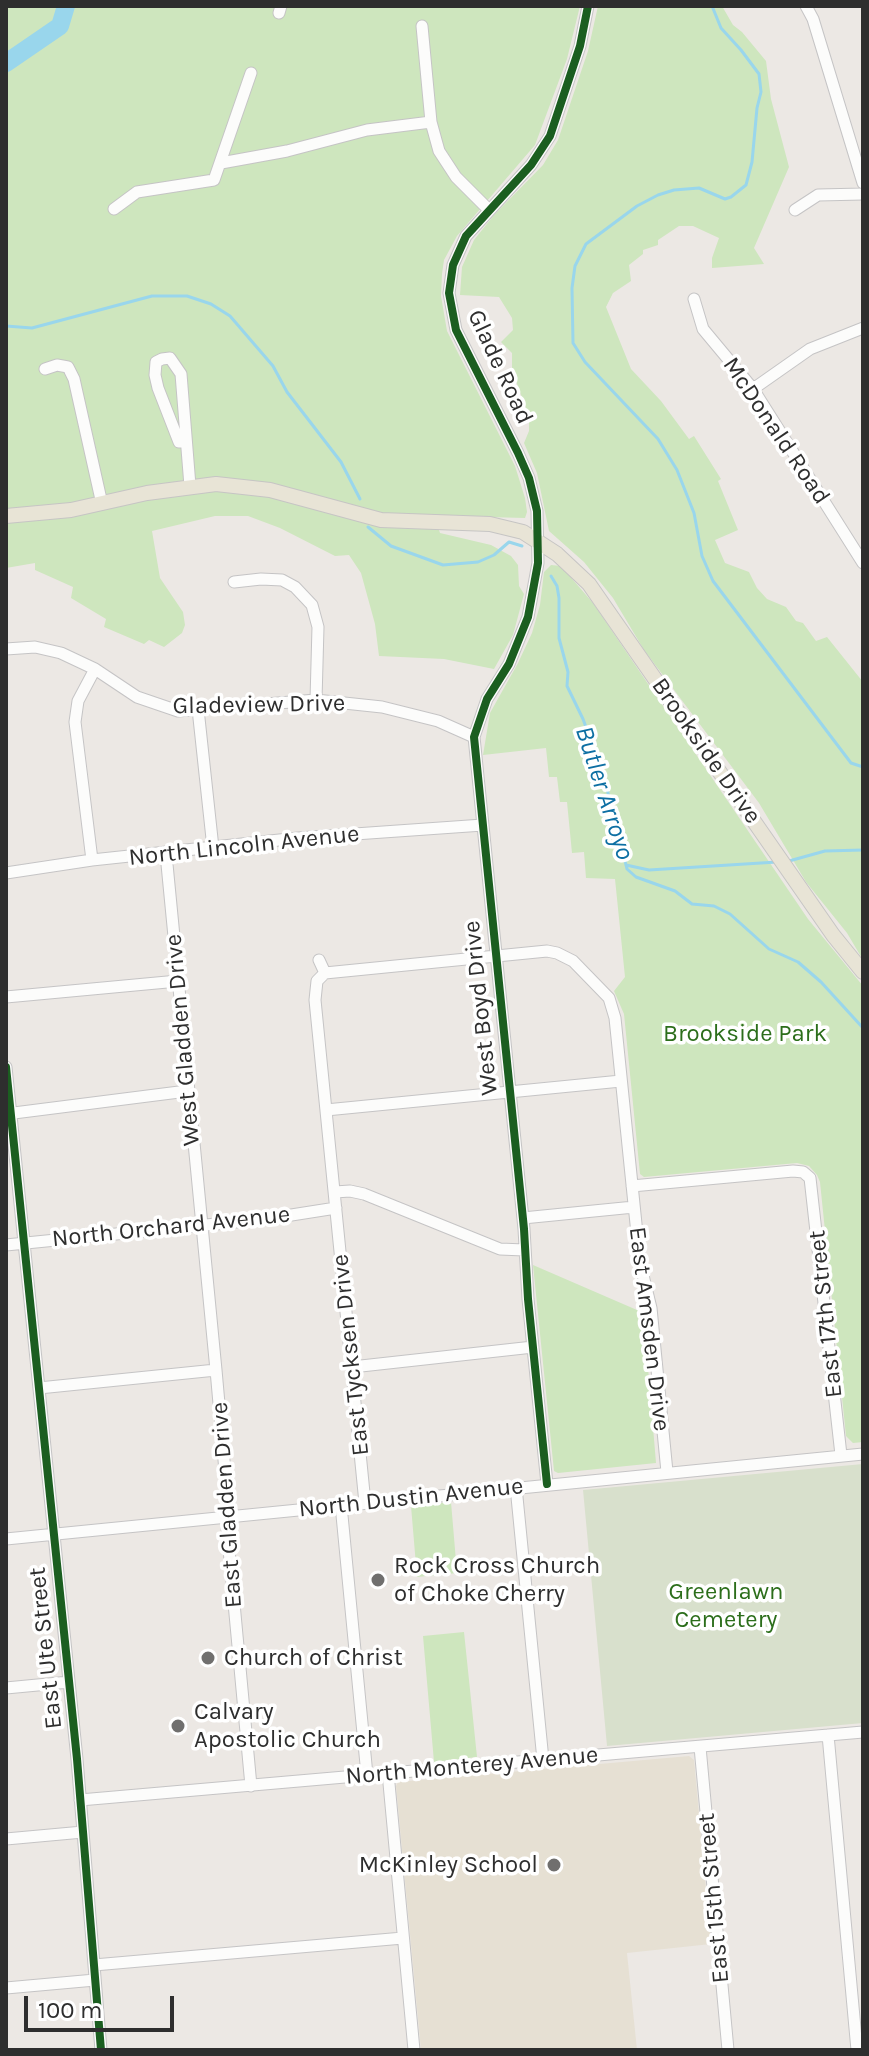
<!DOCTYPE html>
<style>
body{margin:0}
#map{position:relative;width:869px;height:2056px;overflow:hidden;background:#ece8e4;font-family:Karla,sans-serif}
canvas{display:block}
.frame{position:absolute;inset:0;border:8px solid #2e2e2e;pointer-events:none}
.scale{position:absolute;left:24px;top:1996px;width:150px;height:36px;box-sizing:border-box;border:4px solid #2e2e2e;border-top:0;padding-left:10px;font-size:24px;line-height:28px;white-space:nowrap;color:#2e2e2e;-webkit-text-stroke:6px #fff;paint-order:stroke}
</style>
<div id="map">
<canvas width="869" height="2056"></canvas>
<div class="frame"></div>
<div class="scale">100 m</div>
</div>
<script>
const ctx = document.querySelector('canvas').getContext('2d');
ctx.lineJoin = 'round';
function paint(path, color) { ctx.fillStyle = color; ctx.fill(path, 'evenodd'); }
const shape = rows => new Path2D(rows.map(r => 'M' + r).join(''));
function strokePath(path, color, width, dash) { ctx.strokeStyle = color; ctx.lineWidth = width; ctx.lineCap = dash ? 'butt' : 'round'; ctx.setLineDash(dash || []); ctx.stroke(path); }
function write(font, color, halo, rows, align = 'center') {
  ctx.font = font + ' Karla,sans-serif'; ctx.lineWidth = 7; ctx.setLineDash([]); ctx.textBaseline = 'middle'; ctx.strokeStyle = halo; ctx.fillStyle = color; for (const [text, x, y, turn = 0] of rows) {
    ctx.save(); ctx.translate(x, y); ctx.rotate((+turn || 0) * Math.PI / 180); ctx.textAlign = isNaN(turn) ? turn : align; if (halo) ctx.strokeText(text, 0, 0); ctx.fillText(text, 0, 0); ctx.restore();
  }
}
const education = shape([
 [689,1756,694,1760,711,1944,627,1953,637,2050,421,2050,396,1786,398,1782]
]);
const green = shape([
 [7,6,62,6,56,22,6,59],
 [70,6,580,6,567,59,535,145,457,236,444,260,442,274,441,296,447,331,515,466,525,498,527,512,525,518,375,514,251,481,232,479,179,481,88,502,6,511,6,67,60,31],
 [598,6,722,6,733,25,742,32,766,61,771,99,789,167,754,248,764,264,712,268,712,258,719,238,693,226,679,226,658,240,658,245,643,250,643,254,629,265,631,281,613,293,606,307,631,369,661,401,689,439,694,436,721,479,718,481,738,530,715,540,725,563,749,572,757,588,767,599,786,607,796,621,803,623,816,641,827,637,863,682,863,960,847,933,806,882,759,803,644,650,613,598,584,562,549,531,537,473,524,443,529,431,529,417,512,370,512,353,501,342,513,330,512,318,499,297,460,295,462,267,474,240,494,215,543,165,558,140,588,51],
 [227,488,438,527,440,533,491,545,511,556,518,565,519,586,524,594,513,635,494,669,444,659,379,656,375,624,361,573,349,555,335,556,280,528,248,516,215,516,152,531,160,578,183,612,185,625,182,633,164,647,149,640,144,644,104,627,106,619,71,598,73,587,35,570,35,563,6,568,6,521,163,495],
 [551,565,561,566,593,603,808,919,863,986,863,1442,853,1443,846,1436,820,1182,817,1175,809,1166,797,1163,644,1177,640,1174,624,1014,614,991,625,977,615,879,586,878,584,852,572,853,567,802,560,802,557,777,549,777,546,748,483,755,490,713,518,663,532,633,540,605,544,572],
 [533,1265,637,1310,643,1308,656,1463,558,1473,554,1471],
 [451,1502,457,1573,417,1577,411,1506],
 [464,1632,477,1757,434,1762,423,1636]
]);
const sand = shape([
 [62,6,70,6,60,31,6,67,6,59,56,23]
]);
const cemetery = shape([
 [863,1464,863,1723,607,1746,583,1490]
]);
const stream = shape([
 [712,6,721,28,741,50,759,74,761,92,757,108,752,162,746,185,731,197,725,199,699,188,674,190,658,195,637,206,586,244,575,266,572,288,573,343,585,362,658,439,677,470,694,513,702,556,713,581,851,763,863,767],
 [6,326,32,328,152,296,187,296,211,304,230,316,273,366,287,392,341,462,360,499],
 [368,527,391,546,443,565,478,562,494,555,509,542,522,546],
 [551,576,557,586,559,598,559,638,568,672,567,686,583,719,603,773,627,869,636,877,675,891,692,904,714,906,730,914,769,949,798,962,821,982,863,1028],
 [789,861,825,851,863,850],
 [626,865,649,870,777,862]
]);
const river = shape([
 [6,63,60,26,66,6]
]);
const minor = shape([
 [806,6,813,19,863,183],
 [279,13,281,6],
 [422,26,431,122,439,151,456,177,489,210],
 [221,163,287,151,367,130,431,122],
 [114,209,137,192,214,180,251,73],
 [795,210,818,195,863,194],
 [694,299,703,329,753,389,863,563],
 [45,369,57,365,68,367,74,379,102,504],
 [753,389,810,349,863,328],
 [185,442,179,442,158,388,155,375,156,362,162,359,170,358,181,374,190,486],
 [234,582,261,579,282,580,295,587,312,605,318,627,316,700],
 [6,649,35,647,61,653,95,669,137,697,178,711,316,700,382,707,438,721,474,737],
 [198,709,213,848],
 [166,854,216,1370,229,1516,227,1528,251,1786],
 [92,860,75,722,78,701,95,669],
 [6,873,92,860,298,838,483,825],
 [319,960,325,973],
 [325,973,547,951,557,953,573,961,609,998,615,1018,640,1263,651,1308,667,1472],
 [325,973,317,981,315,1000,365,1503],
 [6,997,178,981],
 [6,1067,77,1759,101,2050],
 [326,1110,621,1081],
 [6,1114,187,1091],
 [632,1186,793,1171,803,1172,810,1178,841,1455],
 [335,1192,350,1191,364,1194,500,1249,524,1250],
 [523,1218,634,1207],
 [6,1245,266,1219,336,1208],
 [352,1367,533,1347],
 [39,1388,216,1370],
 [547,1484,528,1299,524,1229,474,737,487,699,509,664,528,617,538,563,537,511,529,478,518,453,456,330,449,293,453,265,466,236,531,165,550,136,580,46,588,6],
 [516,1487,543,1760],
 [341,1505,367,1775],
 [6,1539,863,1454],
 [6,1688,69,1682],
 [828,1735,857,2050],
 [700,1747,728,2050],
 [388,1773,414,2050],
 [80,1800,863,1732],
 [6,1839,83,1832],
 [94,1965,403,1938],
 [6,1988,95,1980]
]);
const major = shape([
 [6,516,71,510,147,493,216,484,270,490,381,520,490,524,523,532,557,554,589,584,833,935,863,972]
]);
const cycleway = shape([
 [6,1067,77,1759,101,2050],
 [547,1484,528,1299,524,1229,474,737,487,699,509,664,528,617,538,563,537,511,529,478,518,453,456,330,449,293,453,265,466,236,531,165,550,136,580,46,588,6]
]);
const markers = [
 [378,1580,8,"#706f6e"],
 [208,1658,8,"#706f6e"],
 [178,1726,8,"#706f6e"],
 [554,1865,8,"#706f6e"]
];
const streetNames = [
 ["Glade Road",500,367,65],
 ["McDonald Road",776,431,56],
 ["Gladeview Drive",259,705,-1],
 ["Brookside Drive",706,751,55],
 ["North Lincoln Avenue",244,846,-6],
 ["West Boyd Drive",481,1008,-96],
 ["West Gladden Drive",183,1040,-95],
 ["North Orchard Avenue",171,1227,-6],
 ["East 17th Street",826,1314,-96],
 ["East Amsden Drive",649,1329,83],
 ["East Tycksen Drive",351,1355,-96],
 ["North Dustin Avenue",411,1498,-6],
 ["East Gladden Drive",227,1505,-94],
 ["East Ute Street",46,1648,-96],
 ["North Monterey Avenue",472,1766,-5],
 ["East 15th Street",714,1898,-95]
];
const parkNames = [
 ["Brookside Park",745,1034],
 ["Greenlawn",726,1592],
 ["Cemetery",726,1620]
];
const poiNames = [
 ["Rock Cross Church",394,1566],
 ["of Choke Cherry",394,1594],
 ["Church of Christ",224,1658],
 ["Calvary",194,1712],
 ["Apostolic Church",194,1740],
 ["McKinley School",538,1865,"right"]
];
const waterNames = [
 ["Butler Arroyo",604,793,72]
];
paint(education, '#e6e0d3');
paint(green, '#cee6be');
paint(sand, '#f0ead3');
paint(cemetery, '#d8e0cc');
strokePath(stream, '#99d6ec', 3);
strokePath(river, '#99d6ec', 18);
strokePath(minor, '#c5c4c5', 13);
strokePath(major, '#c6c5c4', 16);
strokePath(minor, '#fcfcfb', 11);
strokePath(major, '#e8e4d6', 14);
strokePath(cycleway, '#1b5e20', 8);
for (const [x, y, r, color] of markers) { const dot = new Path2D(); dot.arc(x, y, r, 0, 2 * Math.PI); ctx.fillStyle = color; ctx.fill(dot); strokePath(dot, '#fff', 3); }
write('24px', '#2e2e2e', '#fff', streetNames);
write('24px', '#2c6e1b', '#fff', parkNames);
write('24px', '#2e2e2e', '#fff', poiNames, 'left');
write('italic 26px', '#0d6fa3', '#fff', waterNames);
</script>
